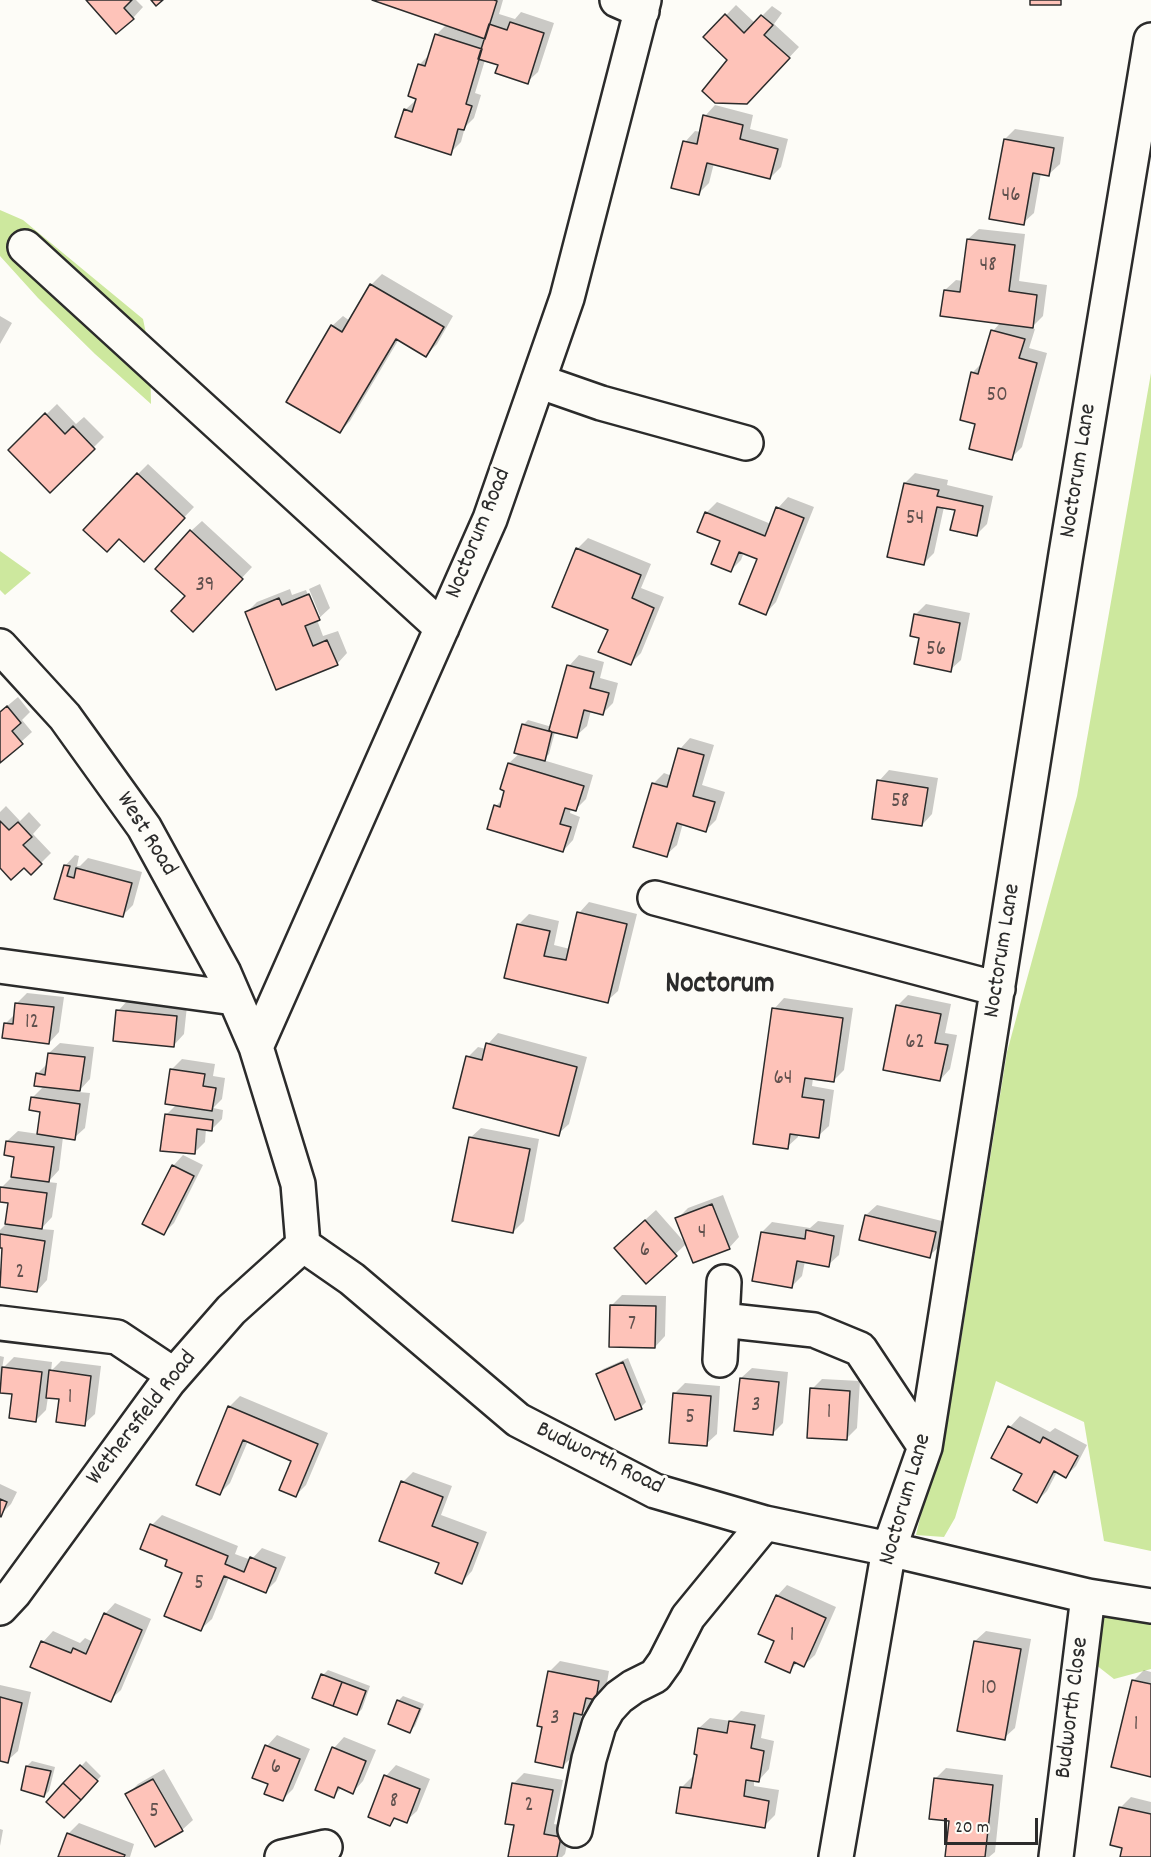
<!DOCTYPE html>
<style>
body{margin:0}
#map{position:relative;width:1151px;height:1857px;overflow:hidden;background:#fdfcf7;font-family:Dekko,sans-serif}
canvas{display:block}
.scale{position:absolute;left:944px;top:1818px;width:94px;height:27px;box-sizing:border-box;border:3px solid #2b2b2b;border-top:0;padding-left:8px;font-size:18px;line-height:21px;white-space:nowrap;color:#2b2b2b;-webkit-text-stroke:4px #fdfcf7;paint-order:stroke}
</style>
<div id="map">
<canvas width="1151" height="1857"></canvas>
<div class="scale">20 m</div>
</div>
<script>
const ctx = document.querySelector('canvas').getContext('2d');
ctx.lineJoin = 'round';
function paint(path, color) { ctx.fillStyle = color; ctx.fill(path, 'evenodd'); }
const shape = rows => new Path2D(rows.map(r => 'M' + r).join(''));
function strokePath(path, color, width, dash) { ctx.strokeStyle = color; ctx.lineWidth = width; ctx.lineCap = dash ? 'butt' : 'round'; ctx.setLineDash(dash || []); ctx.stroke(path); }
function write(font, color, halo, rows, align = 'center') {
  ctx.font = font + ' Dekko,sans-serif'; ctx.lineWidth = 6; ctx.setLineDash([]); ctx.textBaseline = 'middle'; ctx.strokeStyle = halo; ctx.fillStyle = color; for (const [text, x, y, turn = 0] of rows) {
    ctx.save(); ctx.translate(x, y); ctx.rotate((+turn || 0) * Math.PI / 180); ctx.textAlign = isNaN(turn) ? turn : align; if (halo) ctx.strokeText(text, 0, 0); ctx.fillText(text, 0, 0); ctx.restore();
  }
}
const green = shape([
 [0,210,23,220,143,319,150,353,151,404,95,354,38,298,0,256],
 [1151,373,1151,1551,1104,1541,1084,1422,996,1381,955,1518,944,1537,916,1535,957,1365,1007,1052,1077,796],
 [0,551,31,573,5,595,0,590],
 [1082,1604,1151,1607,1151,1669,1114,1679,1091,1661]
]);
const shadow = shape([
 [88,0,136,0,143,7,133,18],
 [376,0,503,0,499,14,515,19,521,12,554,23,538,72,527,82,499,64,485,60,475,93,481,95,474,118,465,127,461,142,450,153,405,110,418,98,410,95,420,64,430,54,436,35,447,24],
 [736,5,755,23,772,6,782,13,774,24,799,47,758,91,729,59,705,37],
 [715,105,753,115,750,129,788,139,781,167,770,178,714,163,709,183,699,193,685,142,695,131,701,132,705,116],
 [1015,129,1064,137,1060,164,1049,174,1041,173,1034,213,1023,223,1005,139],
 [979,229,1025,234,1019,281,1047,285,1043,316,1031,328,1035,329,1029,348,1047,353,1022,447,1011,458,976,423,972,373,983,362,993,331,1001,322,945,290,956,280,963,281,968,239],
 [382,274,453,316,437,344,426,355,399,339,350,421,340,432,332,326,343,316,350,321,371,285],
 [0,316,12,323,0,344],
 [57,404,76,424,84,417,104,437,50,491,10,450],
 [148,464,194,507,154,549,138,474],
 [915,473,948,480,947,485,993,496,987,524,976,535,957,509,944,507,934,553,924,563,905,483],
 [788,497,814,507,776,602,766,613,759,558,744,552,741,560,731,570,722,541,706,513,717,502,771,524,778,508],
 [202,521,252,567,204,619,187,596,191,531],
 [588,538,651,564,641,588,664,597,641,653,631,663,609,629,577,549],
 [320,584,330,608,317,620,323,636,338,631,347,653,337,664,246,613,257,602,290,589,292,595,306,590,316,616,320,616,309,589],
 [926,604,970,613,961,660,950,670,921,637,915,615],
 [579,655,604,662,600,678,618,683,613,703,602,714,591,710,587,726,576,736,555,732,549,754,543,760,593,775,586,799,575,810,571,808,570,813,580,817,573,840,563,851,496,806,504,798,509,763,520,753,523,725,528,720,552,727,569,666],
 [18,697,30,712,22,720,32,732,0,761,0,712],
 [690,738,714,745,702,785,725,792,716,820,706,830,683,823,677,845,666,855,653,784,664,773,672,776,680,749],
 [889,770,938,778,932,814,922,825,879,781],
 [6,806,20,821,29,812,41,825,33,834,51,853,31,873,24,866,0,866,0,812],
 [75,855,79,856,77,866,80,866,88,858,142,872,133,905,122,916,56,898,65,866],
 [589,902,637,914,618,991,607,1001,506,977,519,924,529,914,559,921,554,945,570,949,579,913],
 [27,993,64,997,59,1032,49,1043,5,1024,15,1014,17,1003],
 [908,995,951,1004,945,1033,957,1035,950,1069,940,1080,897,1006],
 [784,998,853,1008,844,1070,834,1080,813,1078,812,1086,834,1090,829,1126,818,1136,798,1134,798,1137,787,1147,774,1009],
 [128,1000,187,1006,184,1034,174,1045,118,1011],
 [498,1033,587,1057,569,1124,558,1134,468,1057,478,1047,486,1049,488,1044],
 [60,1043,94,1047,90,1079,78,1092,90,1093,85,1128,74,1138,63,1137,59,1170,48,1182,57,1183,52,1217,41,1229,54,1230,47,1280,37,1291,0,1285,4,1247,0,1246,0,1230,7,1223,10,1202,0,1200,1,1188,13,1176,15,1155,7,1141,18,1131,39,1134,42,1111,32,1098,44,1086,37,1074,48,1063,49,1053],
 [182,1059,215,1064,213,1076,225,1078,222,1099,213,1108,223,1110,222,1119,211,1130,206,1129,205,1142,194,1153,166,1115,177,1104,172,1069],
 [481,1128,539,1139,524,1221,513,1232,470,1138],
 [183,1155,203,1165,174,1223,164,1233,173,1166],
 [723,1195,739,1237,729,1248,677,1219,688,1208],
 [877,1205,946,1222,940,1246,929,1256,866,1215],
 [656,1210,686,1244,646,1282,626,1237],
 [818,1221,844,1225,839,1255,828,1265,805,1261,802,1276,792,1286,762,1232,772,1222,810,1228],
 [622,1295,666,1296,665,1336,655,1347,611,1306],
 [0,1356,4,1357,2,1369,14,1357,52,1362,51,1371,61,1361,101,1366,95,1414,84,1424,60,1398,48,1397,46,1410,36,1420,14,1393,0,1392],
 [628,1358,646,1402,641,1407,598,1374,603,1369],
 [752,1368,788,1372,783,1423,773,1433,741,1378],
 [822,1379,860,1381,857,1428,846,1439,812,1389],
 [685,1383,720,1386,717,1434,706,1444,674,1394],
 [240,1396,328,1433,306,1485,296,1495,293,1460,248,1441,230,1483,220,1493,229,1407],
 [1020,1416,1050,1432,1055,1428,1087,1445,1076,1466,1066,1476,1057,1472,1047,1491,1037,1501,1024,1474,993,1458,1010,1427],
 [413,1472,452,1486,441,1515,487,1532,472,1571,462,1582,440,1562,403,1482],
 [0,1484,17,1492,11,1504,0,1515],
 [162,1515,238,1546,235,1554,251,1560,262,1548,286,1557,276,1581,265,1592,229,1577,212,1619,201,1629,184,1572,169,1560,152,1525],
 [787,1585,836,1607,815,1655,804,1665,798,1662,789,1671,776,1640,777,1596],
 [115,1603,151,1619,121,1690,110,1700,32,1666,43,1642,53,1631,80,1643,85,1638,93,1642,105,1614],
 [986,1631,1031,1639,1015,1728,1004,1738,975,1641],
 [560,1661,609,1671,606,1688,595,1698,593,1698,592,1702,582,1713,573,1756,563,1766,544,1726,549,1672],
 [328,1670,370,1686,362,1709,357,1714,323,1675],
 [1144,1670,1151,1672,1151,1775,1133,1681],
 [0,1685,31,1692,18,1751,7,1761,0,1759],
 [403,1696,424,1704,415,1726,410,1731,398,1701],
 [741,1711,765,1715,761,1738,774,1741,769,1769,759,1780,754,1779,754,1786,779,1790,775,1815,764,1826,681,1788,692,1777,695,1777,699,1754,699,1728,710,1718,731,1721],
 [277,1735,310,1749,293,1789,282,1800,270,1784,267,1746],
 [344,1737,376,1750,363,1781,353,1792,342,1787,334,1796,317,1789,334,1748],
 [32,1761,55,1767,49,1791,44,1796,27,1766],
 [86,1761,101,1776,64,1816,48,1802],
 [396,1765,430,1779,417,1811,406,1821,397,1817,390,1824,386,1776],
 [946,1768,1003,1775,995,1852,989,1857,946,1857,951,1819,935,1779],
 [164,1769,193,1820,182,1830,127,1795,138,1784],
 [524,1773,563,1780,554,1824,571,1827,565,1854,562,1857,515,1857,516,1824,514,1783],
 [1131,1797,1151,1802,1151,1857,1121,1857,1123,1847,1120,1808],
 [79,1823,134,1844,130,1857,60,1857,68,1834],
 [0,1829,3,1830,0,1846]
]);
const building = shape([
 [86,0,132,0,124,8,134,19,116,34,86,0],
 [151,0,163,0,156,6,151,0],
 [372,0,494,0,497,1,485,39,372,0],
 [1030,0,1061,0,1061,5,1030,5,1030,0],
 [725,14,744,33,761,15,773,25,764,35,790,58,747,104,715,103,702,91,727,60,703,37,725,14],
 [510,22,544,33,528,84,495,73,498,65,478,59,489,24,507,30,510,22],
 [435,34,482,49,466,104,472,106,464,130,458,129,451,155,395,137,404,109,412,112,416,99,408,96,418,64,425,66,435,34],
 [703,115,743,125,740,139,778,149,770,179,707,163,699,195,671,188,683,141,697,144,703,115],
 [1004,139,1054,148,1049,176,1033,173,1024,225,989,219,1004,139],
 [967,239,1015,245,1009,291,1037,295,1033,328,940,316,944,290,960,292,967,239],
 [370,284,444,327,426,357,396,339,340,433,286,402,331,325,342,332,370,284],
 [991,330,1025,339,1019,358,1037,363,1012,460,969,449,975,424,960,420,971,372,978,374,991,330],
 [45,413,65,434,73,426,95,449,50,493,8,450,45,413],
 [137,473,185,518,144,562,119,539,107,552,83,530,137,473],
 [904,483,939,490,937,496,983,506,977,536,950,530,955,510,937,507,924,565,887,557,904,483],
 [776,507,804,518,766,615,739,604,757,559,739,552,731,572,711,564,720,541,697,532,705,512,765,536,776,507],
 [190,530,243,579,193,632,171,611,185,596,155,569,190,530],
 [576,548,641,575,632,598,654,608,631,665,598,652,608,630,552,607,576,548],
 [309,594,320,620,305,626,313,646,327,640,338,665,276,690,245,612,279,598,282,605,309,594],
 [914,614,960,623,951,672,914,664,919,638,910,636,914,614],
 [567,665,594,672,590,688,609,693,603,715,584,710,577,738,552,732,549,730,567,665],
 [7,706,21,723,12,731,23,744,0,763,0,712,7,706],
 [522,724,552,732,545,761,514,753,522,724],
 [678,748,704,755,693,796,715,802,706,832,677,823,667,857,633,847,652,783,667,787,678,748],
 [508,763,584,786,576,811,565,808,560,824,571,827,563,852,487,829,494,805,500,807,504,791,500,789,508,763],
 [877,780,928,788,922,826,872,819,877,780],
 [0,821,9,830,18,822,32,837,23,845,42,864,31,875,24,868,11,880,0,868,0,821],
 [64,865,70,866,67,876,74,878,76,868,132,883,123,917,54,899,64,865],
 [577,912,627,924,608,1003,504,978,517,924,550,931,544,956,566,960,577,912],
 [15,1003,54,1007,49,1044,2,1038,4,1023,13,1024,15,1003],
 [896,1005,941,1014,935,1043,948,1045,940,1081,883,1070,896,1005],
 [772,1008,843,1018,834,1082,805,1078,802,1097,824,1100,819,1138,790,1134,788,1149,753,1144,772,1008],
 [116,1010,177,1016,174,1047,113,1041,116,1010],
 [486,1043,577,1067,559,1136,453,1108,466,1056,482,1060,486,1043],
 [48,1053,85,1057,80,1091,34,1086,36,1073,45,1075,48,1053],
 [170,1069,205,1074,203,1086,216,1088,212,1111,165,1104,170,1069],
 [31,1097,80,1104,75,1140,37,1134,40,1112,29,1110,31,1097],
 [165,1114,213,1120,212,1131,197,1129,195,1154,160,1151,165,1114],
 [469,1137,530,1149,513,1233,452,1221,469,1137],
 [6,1141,54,1147,49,1182,11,1177,14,1157,4,1155,6,1141],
 [172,1165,194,1176,164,1235,142,1224,172,1165],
 [0,1187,47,1193,42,1229,5,1224,8,1203,0,1202,0,1187],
 [712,1204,730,1249,693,1263,675,1218,712,1204],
 [865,1215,936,1232,930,1258,859,1240,865,1215],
 [645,1220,677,1256,646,1284,614,1248,645,1220],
 [806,1230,834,1236,829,1267,797,1261,792,1288,752,1281,761,1232,805,1239,806,1230],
 [0,1234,45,1241,37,1292,0,1287,2,1248,0,1248,0,1234],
 [610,1305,656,1306,655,1348,609,1347,610,1305],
 [623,1362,642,1409,615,1420,596,1374,623,1362],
 [2,1367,42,1372,36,1422,9,1418,12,1394,0,1393,2,1367],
 [49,1370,91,1376,85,1426,56,1422,59,1399,46,1398,49,1370],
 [740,1378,779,1382,773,1435,734,1431,740,1378],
 [810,1388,850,1391,847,1440,807,1438,810,1388],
 [673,1393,711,1396,707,1446,669,1443,673,1393],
 [228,1406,318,1444,296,1497,279,1490,291,1461,243,1440,220,1495,196,1485,228,1406],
 [1008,1426,1040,1443,1043,1437,1078,1456,1066,1478,1054,1471,1037,1503,1013,1490,1022,1474,991,1458,1008,1426],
 [401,1481,443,1497,432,1526,478,1543,462,1584,435,1573,439,1563,379,1541,401,1481],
 [0,1499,7,1502,1,1517,0,1516,0,1499],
 [150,1524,228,1556,225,1564,244,1572,250,1557,276,1568,266,1593,224,1576,201,1631,164,1616,182,1573,165,1566,167,1560,140,1549,150,1524],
 [776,1595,826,1618,804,1667,794,1662,790,1673,765,1662,774,1641,758,1634,776,1595],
 [104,1613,142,1630,111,1702,30,1667,41,1641,71,1653,73,1648,86,1654,104,1613],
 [974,1641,1021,1649,1005,1740,957,1731,974,1641],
 [548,1671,599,1681,596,1700,586,1698,582,1715,574,1713,563,1768,535,1762,542,1727,537,1726,548,1671],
 [321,1674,342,1682,333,1706,312,1698,321,1674],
 [1132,1680,1151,1684,1151,1777,1111,1767,1132,1680],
 [342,1682,366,1691,357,1715,333,1706,342,1682],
 [0,1697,22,1703,8,1763,0,1761,0,1697],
 [397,1700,420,1709,410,1733,388,1724,397,1700],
 [729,1721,755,1725,751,1748,764,1751,759,1782,746,1780,744,1796,769,1801,765,1828,676,1813,680,1787,691,1788,697,1755,694,1754,698,1728,727,1733,729,1721],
 [265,1745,300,1759,283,1801,264,1794,268,1784,252,1778,265,1745],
 [332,1747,366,1761,353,1794,338,1787,334,1798,315,1790,332,1747],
 [80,1765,98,1781,81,1800,63,1783,80,1765],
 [26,1766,51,1771,44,1797,21,1790,26,1766],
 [384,1775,420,1789,407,1823,394,1818,390,1826,368,1817,384,1775],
 [934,1778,993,1785,985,1857,945,1857,949,1821,929,1819,934,1778],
 [153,1779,183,1831,155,1847,125,1794,153,1779],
 [63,1783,81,1800,64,1818,46,1802,63,1783],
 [512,1783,553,1790,544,1834,561,1837,557,1857,508,1857,514,1825,505,1824,512,1783],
 [1119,1807,1151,1814,1151,1857,1120,1857,1122,1848,1110,1845,1119,1807],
 [67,1833,125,1855,124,1857,58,1857,67,1833]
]);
const minor = shape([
 [617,0,642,11],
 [25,247,442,628],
 [538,381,601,403,746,443],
 [0,646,65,717,144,827,224,973,256,1047,298,1184,303,1245,352,1279,518,1420,655,1491,765,1523,889,1549,1088,1596,1151,1606],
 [655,898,998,989],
 [0,966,234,998],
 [256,1047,490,519,567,298,644,0],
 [722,1320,814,1330,860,1349,925,1447],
 [0,1323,117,1337,174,1375],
 [720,1360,724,1282],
 [0,1608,14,1593,168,1382,231,1310,303,1245],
 [575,1830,589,1759,599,1725,608,1709,619,1697,633,1687,655,1676,665,1662,688,1617,765,1523],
 [282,1857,325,1847],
 [836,1857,889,1549,925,1447,1066,554,1151,40],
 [1056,1857,1088,1596]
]);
const numberNames = [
 ["46",1011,197],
 ["48",988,267],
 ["50",997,397],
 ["54",915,520],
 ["39",205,587],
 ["56",936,651],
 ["58",900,803],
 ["12",32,1024],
 ["62",915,1044],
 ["64",783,1080],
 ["4",702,1234],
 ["6",645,1252],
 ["2",20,1274],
 ["7",632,1326],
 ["1",70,1399],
 ["3",756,1407],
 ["1",829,1414],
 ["5",690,1419],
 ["5",199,1585],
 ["1",792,1637],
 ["10",989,1690],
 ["3",555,1720],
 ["1",1136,1726],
 ["6",276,1769],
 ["8",394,1803],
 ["2",529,1807],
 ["5",154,1813]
];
const streetNames = [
 ["Noctorum Lane",1080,471,-81],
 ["Noctorum Road",480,534,-68],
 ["West Road",145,835,58],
 ["Noctorum Lane",1004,951,-81],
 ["Wethersfield Road",143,1419,-52],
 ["Budworth Road",599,1460,26],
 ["Noctorum Lane",907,1500,-74],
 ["Budworth Close",1074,1708,-83]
];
const districtNames = [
 ["Noctorum",720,987]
];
paint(green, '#cde89e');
paint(shadow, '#0003');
paint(building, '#fec3b9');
strokePath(building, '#2b2b2b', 1.5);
strokePath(minor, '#2b2b2b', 38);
strokePath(minor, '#fdfcf7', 33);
write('21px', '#60514e', null, numberNames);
write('24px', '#2b2b2b', '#fdfcf7', streetNames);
write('bold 30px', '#2b2b2b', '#fdfcf7', districtNames);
</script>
